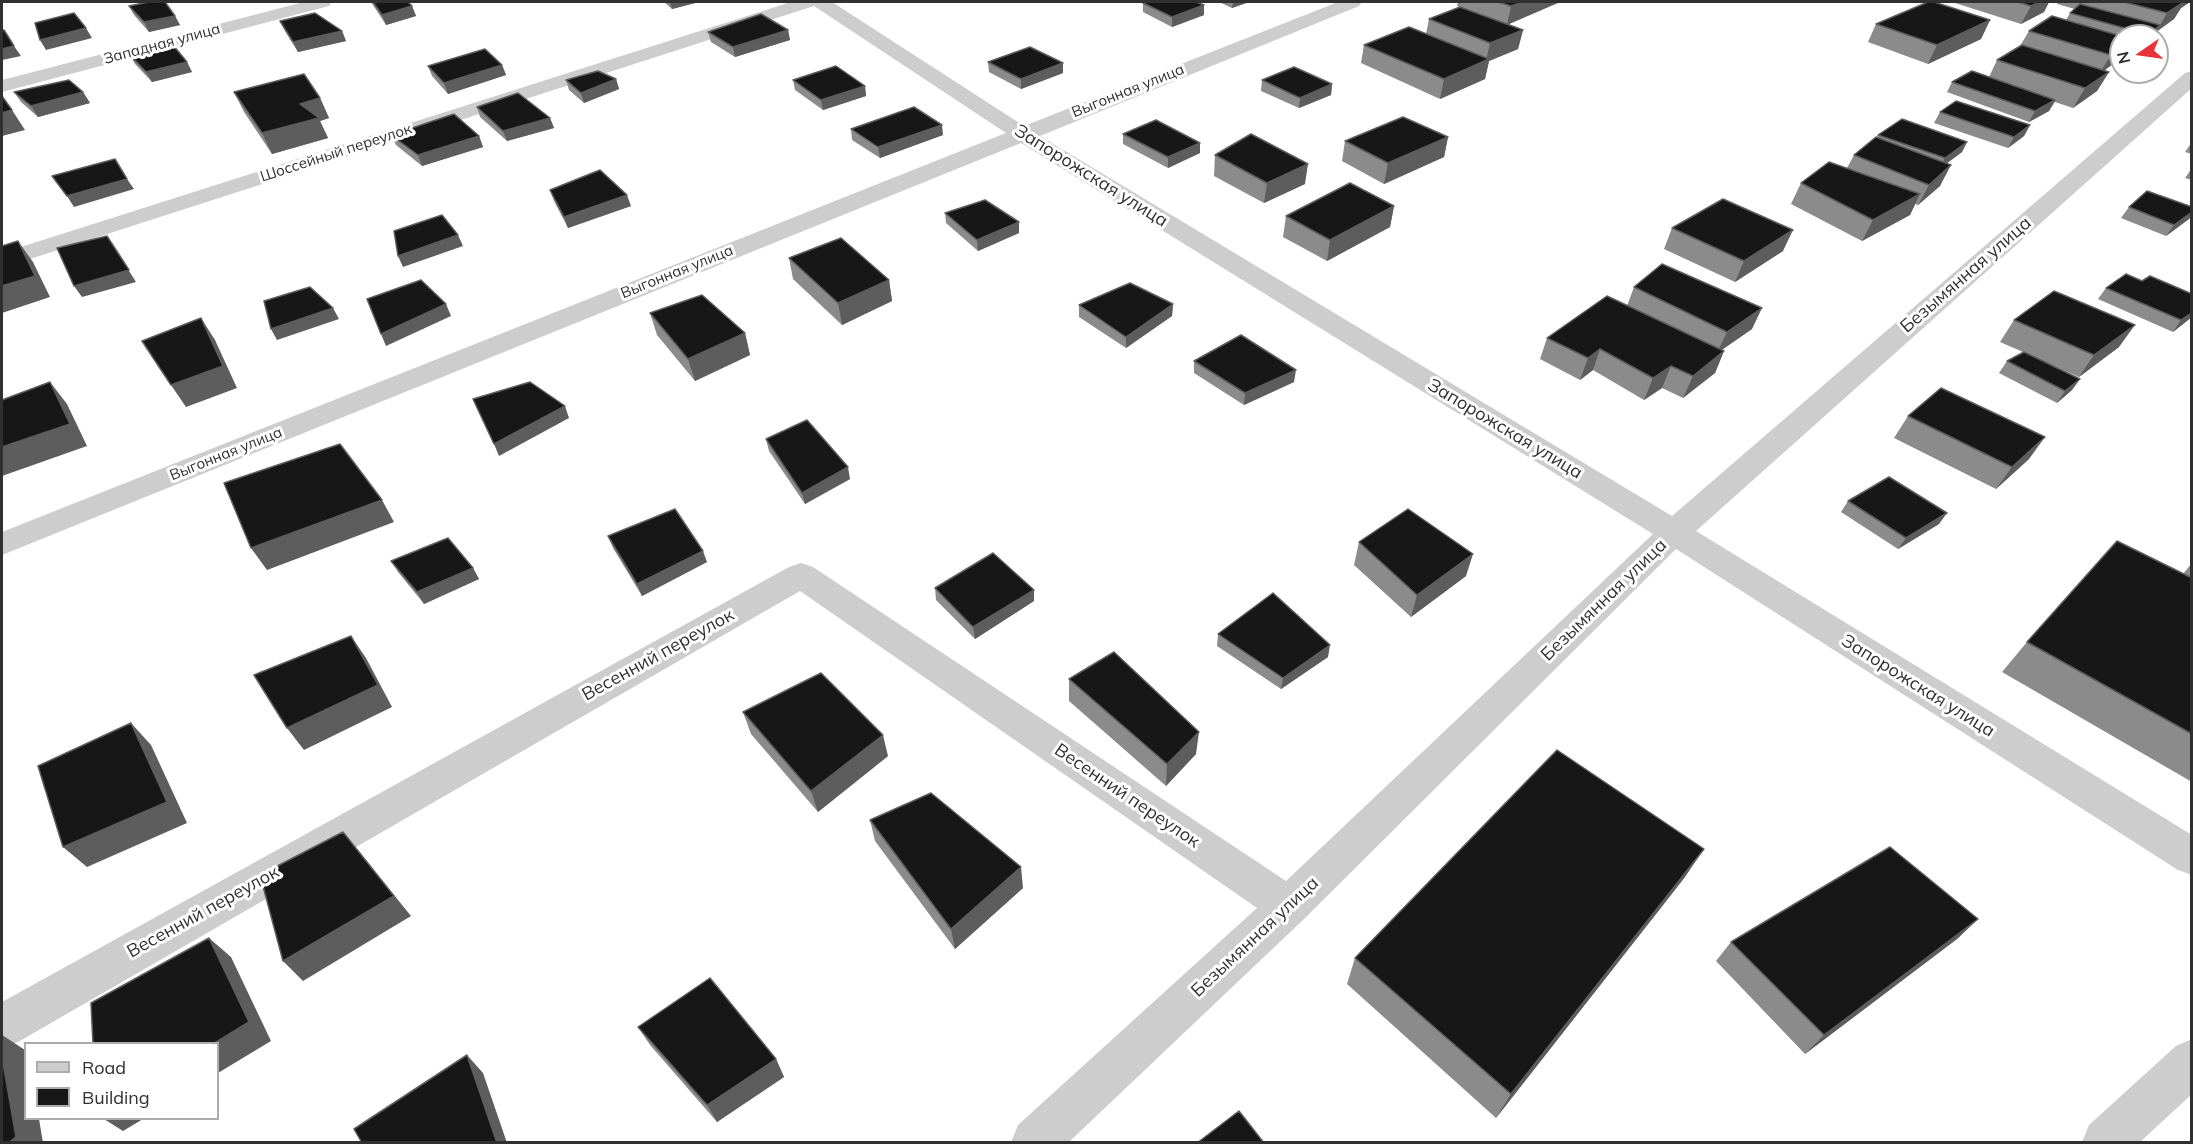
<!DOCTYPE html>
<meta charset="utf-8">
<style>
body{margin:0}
#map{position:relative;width:2193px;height:1144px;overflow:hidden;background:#fff;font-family:Mulish,sans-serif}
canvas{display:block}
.frame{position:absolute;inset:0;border:3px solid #303030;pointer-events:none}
.legend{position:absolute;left:24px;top:1042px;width:195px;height:78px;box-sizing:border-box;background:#fff;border:2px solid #acacac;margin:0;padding:8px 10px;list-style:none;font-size:18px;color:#303030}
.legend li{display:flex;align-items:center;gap:12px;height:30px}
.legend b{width:30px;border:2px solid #acacac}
.north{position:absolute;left:2109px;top:24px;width:60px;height:60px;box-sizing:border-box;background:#fff;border:2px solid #acacac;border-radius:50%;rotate:257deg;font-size:16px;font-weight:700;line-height:24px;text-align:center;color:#303030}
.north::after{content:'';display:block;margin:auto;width:21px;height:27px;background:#e63438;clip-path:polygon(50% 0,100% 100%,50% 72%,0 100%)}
</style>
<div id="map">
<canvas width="2193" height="1144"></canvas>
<div class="frame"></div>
<ul class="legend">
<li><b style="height:8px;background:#cdcdcd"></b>Road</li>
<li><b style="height:16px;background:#171717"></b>Building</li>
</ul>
<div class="north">N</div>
</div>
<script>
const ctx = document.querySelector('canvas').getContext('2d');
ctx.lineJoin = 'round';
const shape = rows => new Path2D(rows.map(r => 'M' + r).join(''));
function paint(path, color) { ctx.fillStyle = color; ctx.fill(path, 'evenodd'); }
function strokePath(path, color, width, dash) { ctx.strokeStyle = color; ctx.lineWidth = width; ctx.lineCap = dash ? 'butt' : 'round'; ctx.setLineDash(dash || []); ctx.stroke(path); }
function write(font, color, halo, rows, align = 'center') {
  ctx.font = font + ' Mulish,sans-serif'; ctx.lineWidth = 6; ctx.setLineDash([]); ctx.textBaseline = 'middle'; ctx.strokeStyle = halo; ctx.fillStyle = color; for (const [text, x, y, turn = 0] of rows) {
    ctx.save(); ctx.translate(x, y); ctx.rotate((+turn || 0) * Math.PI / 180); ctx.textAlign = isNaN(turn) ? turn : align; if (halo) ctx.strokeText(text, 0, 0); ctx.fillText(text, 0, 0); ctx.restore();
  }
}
const minor = shape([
 [304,2,332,2,329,6,2,92,2,80,304,2],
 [791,2,832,2,1024,126,1338,2,1362,2,1359,6,1040,136,1672,516,2185,73,2192,71,2192,88,1696,531,2192,835,2192,875,2178,870,1676,549,1304,919,1069,1142,1011,1142,1018,1125,1257,908,800,591,18,1042,2,1048,2,1002,789,567,801,563,813,567,1286,881,1653,534,1021,143,2,555,2,532,1006,133,814,6,2,268,2,253,791,2],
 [2192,1039,2192,1094,2140,1142,2082,1142,2089,1125,2176,1046,2192,1039]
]);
const wall = shape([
 [371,2,408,2,412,6,416,16,386,25],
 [664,2,699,2,672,9],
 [1219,2,1249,2,1232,8],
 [1458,2,1560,2,1508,24,1523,30,1518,49,1489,61,1485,79,1440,99,1361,63,1364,45,1426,34,1429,19,1460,7,1457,6],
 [1952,2,2049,2,2044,12,2021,24],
 [2058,2,2190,2,2181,8,2174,19,2156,32,2152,36,2121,36,2121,58,2104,71,2109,72,2097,91,2073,108,2055,102,2049,111,2029,122,1947,92,1952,82,1989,77,1997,60,2020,46,2029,31,2066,20,2070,13,2075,9,2057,4],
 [1143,3,1204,15,1172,27,1143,12],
 [129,6,175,16,180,25,149,32,134,15],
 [1990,20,1981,39,1928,64,1868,42,1876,24],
 [280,21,342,31,346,41,298,52,285,31],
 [788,30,790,40,735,57,711,42,708,32],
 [129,54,187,62,192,72,152,82,135,64],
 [988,62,1063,63,1063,73,1021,89,989,72],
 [502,65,506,75,448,94,432,76,428,66],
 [616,79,619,89,584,103,569,90,566,80],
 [793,80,865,86,866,96,823,110,795,90],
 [1262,80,1332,84,1331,95,1299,108,1261,91],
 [14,92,83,92,90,103,38,117,21,102],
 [234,92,320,98,329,118,320,121,328,138,272,154,244,112],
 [477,107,550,118,554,128,507,141,480,117],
 [1940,112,2030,125,2024,136,2008,148,1934,123],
 [851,129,943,135,880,158,852,140],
 [1123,134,1200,153,1168,168,1123,144],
 [391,135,479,136,483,147,422,166,396,145],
 [1878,135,1967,142,1962,152,1946,164,1940,186,1918,205,1915,204,1910,215,1862,241,1791,204,1801,183,1847,168,1854,155,1877,138],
 [1448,137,1444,157,1384,184,1342,161,1345,141],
 [2192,142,2192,154,2185,152],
 [1215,155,1305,184,1264,203,1214,176],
 [2192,168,2192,180,2185,178],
 [550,190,631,206,568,228,554,201],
 [1394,206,1390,227,1327,261,1283,237,1286,216],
 [2129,207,2192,207,2192,215,2189,219,2166,236,2121,218],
 [945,213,1019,233,978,251,946,223],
 [1672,228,1783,251,1735,282,1664,249],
 [789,258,889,280,892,301,842,325,793,279],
 [2142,281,2192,317,2173,332,2098,299,2106,288],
 [1634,287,1752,329,1722,350,1724,351,1715,373,1683,398,1662,388,1644,400,1593,370,1580,380,1540,359,1547,338,1627,306],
 [1173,304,1172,316,1126,348,1079,317,1079,305],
 [650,313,745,333,750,355,695,381,657,335],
 [2014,320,2119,347,2079,377,2038,359,2080,379,2072,390,2057,403,1999,373,2007,361,2023,352,2000,342],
 [1194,361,1294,382,1244,405,1194,373],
 [1908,416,2029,459,1996,489,1894,438],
 [766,439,850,479,805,504,769,451],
 [1848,501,1939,524,1898,549,1841,512],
 [608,536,707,562,642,596,613,548],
 [1359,542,1466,576,1411,617,1354,565],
 [391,561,473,568,479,579,424,604,398,572],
 [2192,563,2192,782,2002,672,2027,642,2183,574],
 [935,588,1034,590,1034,601,975,639,936,600],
 [1218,634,1328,657,1281,689,1217,646],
 [1069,679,1196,754,1166,786,1069,701],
 [743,712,888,756,818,812,751,734],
 [870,820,1023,888,955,949,875,841],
 [1685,877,1496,1118,1347,984,1355,958],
 [1978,919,1957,939,1805,1054,1716,961,1731,942],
 [638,1027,776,1059,784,1077,717,1122,650,1045]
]);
const shadedWall = shape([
 [670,2,699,2,672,9],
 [1233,2,1249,2,1232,8],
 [1523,2,1560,2,1507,25,1511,6],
 [2039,2,2049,2,2044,12,2021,24,2031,6],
 [2183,2,2190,2,2181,8,2174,19,2156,32,2167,13],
 [1204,5,1204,15,1172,27,1172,17],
 [412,6,416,16,386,25,382,15],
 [175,16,180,25,149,32,144,22],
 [1990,20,1981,39,1928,64,1937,45],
 [2160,25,2154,35,2152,36,2148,36],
 [86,28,92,38,46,50,40,40],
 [788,30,790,40,735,57,733,47],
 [1523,30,1518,49,1489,61,1485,79,1440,99,1444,79,1486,61,1490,43],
 [342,31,346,41,298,52,293,42],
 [14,46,21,56,2,60,2,49],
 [2121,47,2121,58,2099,74,2111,55],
 [187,62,192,72,152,82,146,72],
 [1063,63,1063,73,1021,89,1021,79],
 [502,65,506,75,448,94,444,83],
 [2109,72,2097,91,2073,108,2085,88],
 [616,79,619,89,584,103,581,93],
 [1332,84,1331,95,1299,108,1300,98],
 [865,86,866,96,823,110,821,100],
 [83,92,90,103,38,117,31,106],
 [320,98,329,118,320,121,328,138,272,154,262,133,300,104],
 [2055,100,2049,111,2029,122,2035,111],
 [12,110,25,130,2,136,2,113],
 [550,118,554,128,507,141,503,131],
 [942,125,943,135,880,158,878,147],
 [2030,125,2024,136,2008,148,2014,137],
 [479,136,483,147,422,166,418,155],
 [1448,137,1444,157,1384,184,1388,163],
 [1967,142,1962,152,1939,169,1945,158],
 [1200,143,1200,153,1168,168,1168,157],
 [1308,164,1305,184,1264,203,1267,183],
 [1951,165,1940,186,1918,205,1929,185],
 [127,179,134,189,74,207,67,196],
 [1920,194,1910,215,1862,241,1873,220],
 [627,195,631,206,568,228,564,217],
 [1394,206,1390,227,1327,261,1330,240],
 [2192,212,2192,215,2189,219,2166,236,2174,225],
 [1019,222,1019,233,978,251,977,240],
 [1793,230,1783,251,1735,282,1744,261],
 [458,235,463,246,403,267,398,256],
 [107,236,136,282,82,297,74,286],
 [18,241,33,262,50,297,2,313,2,286],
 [889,280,892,301,842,325,838,303],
 [446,304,451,316,386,346,381,334],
 [1173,304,1172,316,1126,348,1126,337],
 [333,308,339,319,277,340,271,329],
 [1762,308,1752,329,1717,353,1727,332],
 [2192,313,2192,317,2173,332,2181,320],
 [201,318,215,340,237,388,186,407,171,385],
 [2135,325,2119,347,2079,377,2094,355],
 [745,333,750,355,695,381,688,359],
 [1600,349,1593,370,1580,380,1588,358],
 [1724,351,1715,373,1683,398,1693,376],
 [1671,366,1662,388,1644,400,1653,378],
 [1296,370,1294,382,1244,405,1245,393],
 [2080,379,2072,390,2057,403,2065,391],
 [50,382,67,404,87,446,2,476,2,447],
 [565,406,569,418,499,456,494,444],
 [2045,437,2029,459,1996,489,2012,467],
 [848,467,850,479,805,504,802,493],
 [382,500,394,522,267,570,251,548],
 [1947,513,1939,524,1898,549,1906,538],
 [703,551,707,562,642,596,637,584],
 [1473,554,1466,576,1411,617,1417,595],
 [473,568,479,579,424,604,417,592],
 [1034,590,1034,601,975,639,973,627],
 [351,636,366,658,392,707,304,750,287,728],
 [1330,645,1328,657,1281,689,1283,678],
 [131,723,151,745,187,823,87,867,63,847],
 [1199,732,1196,754,1166,786,1167,764],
 [883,735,888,756,818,812,811,791],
 [343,832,411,916,303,981,283,961],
 [1704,849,1685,877,1496,1118,1511,1094],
 [1021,867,1023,888,955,949,951,929],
 [1978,919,1957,939,1805,1054,1824,1035],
 [209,938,231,957,271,1041,218,1073,218,1044,213,1044],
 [2,1035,25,1050,26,1119,39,1119,43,1143,8,1143,2,1057],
 [467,1055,483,1073,507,1143,497,1143],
 [776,1059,784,1077,717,1122,707,1105],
 [104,1119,143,1119,123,1131]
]);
const building = shape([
 [149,2,165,2,175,16,144,22,129,6,149,2],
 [373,2,408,2,412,6,382,15,373,2],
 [1147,2,1196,2,1204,5,1172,17,1143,3,1147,2],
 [1498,2,1523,2,1511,6,1498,2],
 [1928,2,1934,2,1990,20,1937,45,1876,24,1928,2],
 [2018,2,2039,2,2031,6,2018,2],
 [2124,2,2184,2,2167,13,2124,2],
 [2080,4,2160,25,2149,35,2070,13,2080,4],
 [1460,7,1523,30,1490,43,1429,19,1460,7],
 [74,13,86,28,40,40,35,23,74,13],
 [315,13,342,31,293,42,280,21,315,13],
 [761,14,788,30,733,47,708,32,761,14],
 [2052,16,2121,36,2121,47,2111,55,2029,31,2052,16],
 [1409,27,1489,59,1444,79,1364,45,1409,27],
 [2,30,4,30,14,46,2,49,2,30],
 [173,45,187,62,146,72,129,54,173,45],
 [2022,45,2109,72,2085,88,1997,60,2022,45],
 [1030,47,1063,63,1021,79,988,62,1030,47],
 [485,49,502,65,444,83,428,66,485,49],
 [836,66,865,86,821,100,793,80,836,66],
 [1294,67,1332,84,1300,98,1262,80,1294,67],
 [598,71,616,79,581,93,566,80,598,71],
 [1972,71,2055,100,2035,111,1952,82,1972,71],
 [304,74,320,98,300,104,319,118,262,133,234,92,304,74],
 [69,80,83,92,31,106,14,92,69,80],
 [518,93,550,118,503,131,477,107,518,93],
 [2,96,12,110,2,113,2,96],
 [1956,101,2030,125,2014,137,1940,112,1956,101],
 [914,107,942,125,878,147,851,129,914,107],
 [454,114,479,136,418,155,391,135,454,114],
 [1403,117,1448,137,1388,163,1345,141,1403,117],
 [1902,119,1967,142,1945,158,1878,135,1902,119],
 [1156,120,1200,143,1168,157,1123,134,1156,120],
 [1251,134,1308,164,1267,183,1215,155,1251,134],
 [1876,137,1951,165,1929,185,1854,155,1876,137],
 [115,159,127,179,67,196,52,176,115,159],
 [1829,162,1920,194,1873,220,1801,183,1829,162],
 [600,170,627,195,564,217,550,190,600,170],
 [1350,183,1394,206,1330,240,1286,216,1350,183],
 [2147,191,2192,207,2192,212,2174,225,2129,207,2147,191],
 [1723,199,1793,230,1744,261,1672,228,1723,199],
 [985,200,1019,222,977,240,945,213,985,200],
 [442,215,458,235,398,256,394,231,442,215],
 [107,236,129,270,74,286,57,248,107,236],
 [841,238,889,280,838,303,789,258,841,238],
 [18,241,35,276,2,286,2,246,18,241],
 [1662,264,1762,308,1727,332,1634,287,1662,264],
 [2126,274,2142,281,2150,276,2192,294,2192,313,2181,320,2106,288,2126,274],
 [421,280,446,304,381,334,367,299,421,280],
 [1130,283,1173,304,1126,337,1079,305,1130,283],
 [310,287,333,308,271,329,264,301,310,287],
 [2054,291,2135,325,2094,355,2014,320,2054,291],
 [702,295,745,333,688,359,650,313,702,295],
 [1607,296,1724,351,1693,376,1671,366,1653,378,1600,349,1588,358,1547,338,1607,296],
 [201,318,223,366,171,385,142,341,201,318],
 [1241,335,1296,370,1245,393,1194,361,1241,335],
 [2024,352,2080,379,2065,391,2007,361,2024,352],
 [50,382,70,424,2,447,2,400,50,382],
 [530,382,565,406,494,444,473,399,530,382],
 [1941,388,2045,437,2012,467,1908,416,1941,388],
 [807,420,848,467,802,493,766,439,807,420],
 [340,444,382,500,251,548,224,483,340,444],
 [1889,477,1947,513,1906,538,1848,501,1889,477],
 [675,509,703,551,637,584,608,536,675,509],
 [1408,509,1473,554,1417,595,1359,542,1408,509],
 [448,538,473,568,417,592,391,561,448,538],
 [2117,541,2192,578,2192,734,2027,642,2117,541],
 [993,553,1034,590,973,627,935,588,993,553],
 [1273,593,1330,645,1283,678,1218,634,1273,593],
 [351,636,378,685,287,728,254,675,351,636],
 [1114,652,1199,732,1167,764,1069,679,1114,652],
 [821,673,883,735,811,791,743,712,821,673],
 [131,723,167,802,63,847,38,766,131,723],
 [1557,750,1704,849,1511,1094,1355,958,1557,750],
 [931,793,1021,867,951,929,870,820,931,793],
 [343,832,394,896,283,961,260,875,343,832],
 [1890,847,1978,919,1824,1035,1731,942,1890,847],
 [209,938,249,1022,213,1044,93,1044,91,1003,209,938],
 [710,978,776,1059,707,1105,638,1027,710,978],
 [467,1055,497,1143,362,1143,354,1129,467,1055],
 [2,1057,16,1137,8,1143,2,1143,2,1057],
 [1239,1111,1264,1143,1197,1143,1239,1111]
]);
const farStreetnames = [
 ["Западная улица",162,44,-15],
 ["Выгонная улица",1128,91,-22],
 ["Шоссейный переулок",336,153,-18],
 ["Выгонная улица",677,272,-22],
 ["Выгонная улица",226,454,-22]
];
const streetNames = [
 ["Запорожская улица",1091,176,32],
 ["Безымянная улица",1966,275,-41],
 ["Запорожская улица",1505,429,31],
 ["Безымянная улица",1604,600,-44],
 ["Весенний переулок",658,655,-29],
 ["Запорожская улица",1918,686,32],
 ["Весенний переулок",1127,796,34],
 ["Весенний переулок",203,912,-29],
 ["Безымянная улица",1255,937,-43]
];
paint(minor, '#cdcdcd');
paint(wall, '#8b8b8b');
paint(shadedWall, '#5d5d5d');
paint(building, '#171717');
strokePath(building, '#5d5d5d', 1.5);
write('15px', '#303030', '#fff', farStreetnames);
write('18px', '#303030', '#fff', streetNames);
</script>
